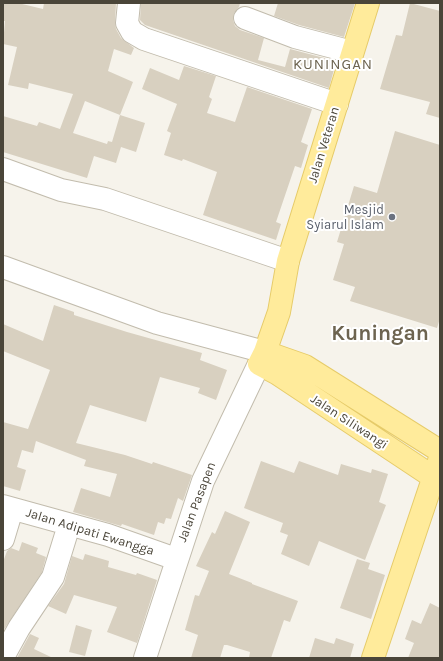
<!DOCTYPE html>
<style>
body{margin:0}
#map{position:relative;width:443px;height:661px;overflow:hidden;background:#f6f3eb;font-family:Karla,sans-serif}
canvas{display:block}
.frame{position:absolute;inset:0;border:4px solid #4a4539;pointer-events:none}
</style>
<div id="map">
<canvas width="443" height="661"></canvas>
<div class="frame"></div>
</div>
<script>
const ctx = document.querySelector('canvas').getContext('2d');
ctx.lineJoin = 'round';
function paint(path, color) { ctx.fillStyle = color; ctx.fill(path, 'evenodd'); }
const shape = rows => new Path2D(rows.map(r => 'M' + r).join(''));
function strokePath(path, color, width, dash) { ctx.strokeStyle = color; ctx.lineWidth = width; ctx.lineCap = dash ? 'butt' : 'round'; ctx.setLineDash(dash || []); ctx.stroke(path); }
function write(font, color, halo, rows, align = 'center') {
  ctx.font = font + ' Karla,sans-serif'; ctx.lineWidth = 4; ctx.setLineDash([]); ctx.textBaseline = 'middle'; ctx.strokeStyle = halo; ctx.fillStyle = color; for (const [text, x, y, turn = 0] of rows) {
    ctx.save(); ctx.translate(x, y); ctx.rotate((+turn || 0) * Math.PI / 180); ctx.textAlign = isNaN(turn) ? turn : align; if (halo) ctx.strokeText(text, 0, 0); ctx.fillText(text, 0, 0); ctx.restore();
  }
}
const building = shape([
 [3,3,18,3,43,9,44,3,116,3,115,22,116,29,121,38,134,48,131,55,114,49,108,71,133,82,120,115,85,101,73,133,107,144,108,141,112,142,120,115,145,123,136,152,121,147,116,163,94,156,87,178,3,152,3,116,37,126,39,122,60,129,73,94,29,83,28,89,8,85,17,47,3,44,5,21,3,21],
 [141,3,240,3,239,7,234,13,233,20,235,26,240,30,264,38,258,60,285,67,290,49,328,59,336,62,329,88,145,25,140,20],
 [278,3,355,3,344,37,299,25,274,16],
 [410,3,440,11,440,118,426,114,430,102,380,89,396,35,402,36],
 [184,66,216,76,209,97,212,99,207,113,235,122,247,87,312,109,301,142,308,145,301,168,295,166,276,222,281,224,276,240,203,215,217,172,183,159,182,161,164,155,171,133,167,131,177,104,142,89,150,68,179,80],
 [395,131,440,145,440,318,437,328,350,301,355,287,333,280,344,244,337,242,354,186,377,193],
 [54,305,74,312,74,315,127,332,202,353,200,360,227,370,216,400,198,393,200,388,160,377,146,422,90,405,76,443,125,455,152,464,153,462,192,475,183,501,178,498,171,519,166,518,164,524,158,522,154,535,122,524,121,526,73,512,81,488,110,497,117,474,84,466,86,460,36,441,33,453,22,450,17,467,26,470,20,491,3,486,3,422,28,429,50,370,3,351,3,324,43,341],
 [261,461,294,473,299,461,338,475,341,464,371,473,372,469,388,474,379,502,386,505,365,560,319,541,309,566,281,554,288,535,280,532,283,523,244,508],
 [225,511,250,522,229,574,252,583,252,584,298,601,290,622,284,620,271,658,249,658,250,652,227,645,224,645,220,658,191,658,198,635,185,630,195,595,199,596,209,571,196,566,212,532,215,534],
 [22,542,38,548,36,553,46,557,42,572,3,631,3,562,7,551,11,548,19,551],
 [85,554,109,561,108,567,136,575,137,573,157,580,137,643,107,632,117,607,74,595,66,614,48,606,64,584,72,556,83,560],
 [357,559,370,563,368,569,385,575,371,619,340,608],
 [430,603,440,608,440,658,408,658,414,643,405,639,412,620,421,624],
 [76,625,92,630,85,656,69,652],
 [30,634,39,638,34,649,53,658,17,658],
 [315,638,334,644,336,638,354,644,350,658,309,658]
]);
const minor = shape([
 [129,3,127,23,132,32,144,39,337,104],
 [245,18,295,37,352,52],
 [3,169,61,190,105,199,288,261],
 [3,267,157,323,265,352],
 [3,506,108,535,176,559],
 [3,539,12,509],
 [3,657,19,628,53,577,69,525],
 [145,658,203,481,259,364]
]);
const major = shape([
 [368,3,288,261,279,312,265,352,259,364,278,374,433,477,440,478],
 [265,352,305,366,440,451],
 [373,658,440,458]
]);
const markers = [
 [392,217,4,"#6b7280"]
];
const streetNames = [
 ["Jalan Veteran",324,145,-73],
 ["Jalan Siliwangi",349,422,33],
 ["Jalan Pasapen",197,502,-69],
 ["Jalan Adipati Ewangga",90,532,17]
];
const worshipNames = [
 ["Mesjid",384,210],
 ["Syiarul Islam",384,225]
];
const quarterNames = [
 ["KUNINGAN",333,65]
];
const townNames = [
 ["Kuningan",380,334]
];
paint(building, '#d8d0c0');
strokePath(minor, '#c2bcad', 24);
strokePath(major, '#e6cb69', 24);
strokePath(minor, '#fff', 22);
strokePath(major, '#ffeb9b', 22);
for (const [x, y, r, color] of markers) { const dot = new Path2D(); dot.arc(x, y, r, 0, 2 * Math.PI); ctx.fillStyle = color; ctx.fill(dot); strokePath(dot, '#fff', 1.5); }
write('13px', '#4a4539', '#fff', streetNames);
write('13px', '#5b616d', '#fff', worshipNames, 'right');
ctx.letterSpacing = '1px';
write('15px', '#6d6450', '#fff', quarterNames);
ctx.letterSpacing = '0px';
write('bold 21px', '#6d6450', '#fff', townNames);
</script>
